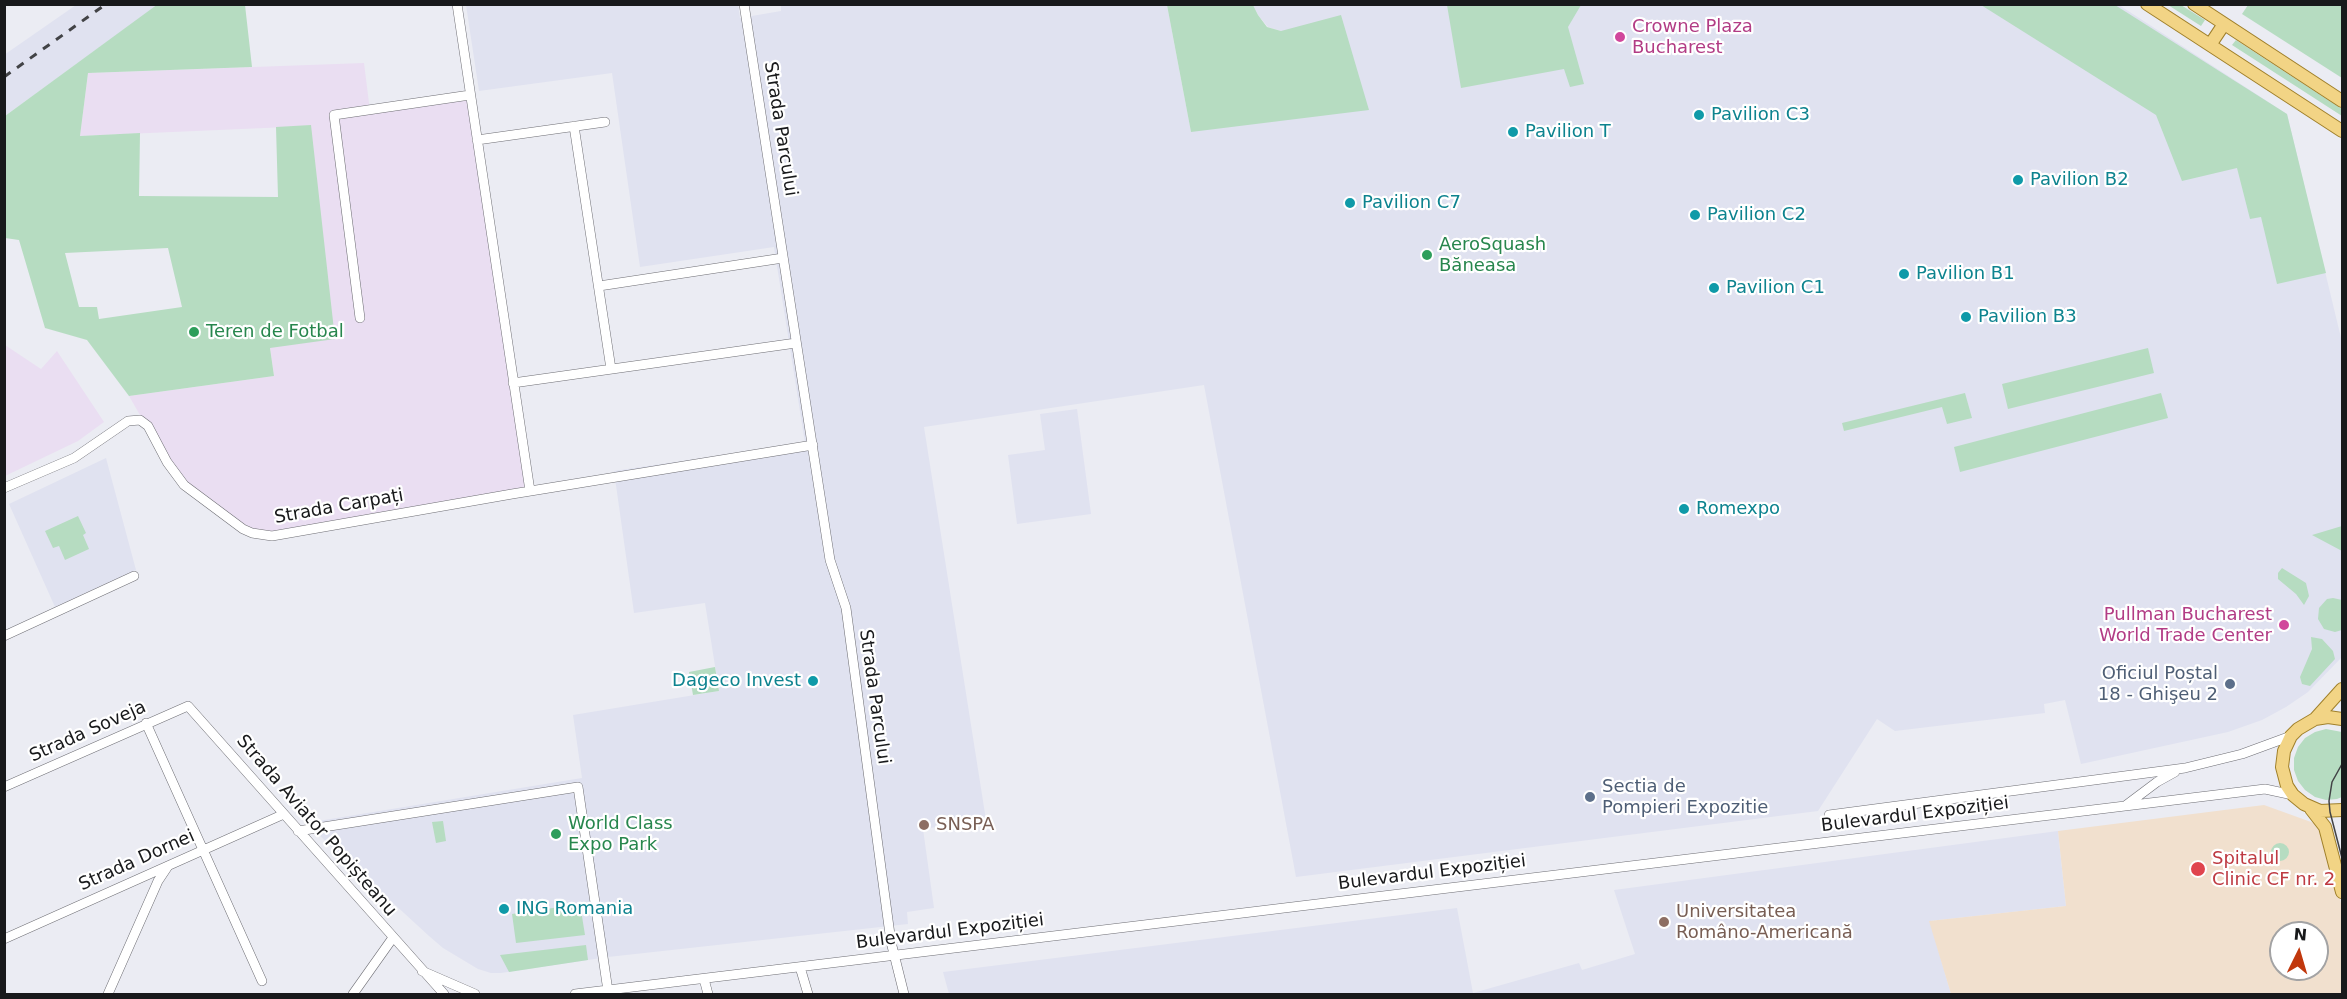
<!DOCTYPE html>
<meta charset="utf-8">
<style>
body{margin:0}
#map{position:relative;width:2347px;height:999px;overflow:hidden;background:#ebecf3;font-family:"DejaVu Sans",sans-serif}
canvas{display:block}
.frame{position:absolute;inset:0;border:6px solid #18191b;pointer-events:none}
.north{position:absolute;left:2269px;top:921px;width:60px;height:60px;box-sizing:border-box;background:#fff;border:2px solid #a3a3a4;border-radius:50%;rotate:5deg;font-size:16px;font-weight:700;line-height:24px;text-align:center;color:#18191b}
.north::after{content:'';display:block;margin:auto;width:21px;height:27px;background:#c1380d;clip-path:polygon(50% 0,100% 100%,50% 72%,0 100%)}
</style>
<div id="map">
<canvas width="2347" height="999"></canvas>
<div class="frame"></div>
<div class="north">N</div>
</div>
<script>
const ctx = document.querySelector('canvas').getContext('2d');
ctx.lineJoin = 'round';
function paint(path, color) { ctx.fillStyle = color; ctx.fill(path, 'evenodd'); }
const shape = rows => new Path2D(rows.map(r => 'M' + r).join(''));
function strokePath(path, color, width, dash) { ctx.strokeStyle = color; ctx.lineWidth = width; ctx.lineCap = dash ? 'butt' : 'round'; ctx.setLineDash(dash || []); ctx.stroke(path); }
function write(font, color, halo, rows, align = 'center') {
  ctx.font = font + ' "DejaVu Sans",sans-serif'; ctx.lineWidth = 4.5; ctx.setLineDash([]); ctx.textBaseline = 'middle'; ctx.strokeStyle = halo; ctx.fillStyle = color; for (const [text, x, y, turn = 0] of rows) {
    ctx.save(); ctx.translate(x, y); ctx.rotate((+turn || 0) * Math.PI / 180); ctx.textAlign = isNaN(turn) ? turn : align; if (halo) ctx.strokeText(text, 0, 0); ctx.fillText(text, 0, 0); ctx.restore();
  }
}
const built = shape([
 [738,4,740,18,781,11,781,4,1167,5,1191,132,1281,31,1268,27,1258,15,1253,5,2119,5,2287,114,2342,342,2342,657,2308,692,2286,707,2262,720,2228,732,2081,764,2065,700,2044,704,2045,713,1895,731,1877,719,1818,811,1296,877,1204,385,924,427,986,820,923,829,934,908,907,912,908,924,608,957,501,973,491,973,478,969,443,948,429,936,306,823,582,778,573,715,719,691,705,603,634,613,614,471,805,443,774,247,640,267,612,73,479,91,466,5],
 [76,5,158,5,5,116,4,55],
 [1077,409,1091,514,1017,524,1008,455,1045,450,1040,414],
 [106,458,136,570,55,607,9,504],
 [2058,831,2066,906,1930,921,1951,994,949,994,943,972,1457,908,1473,993,1579,963,1582,970,1635,954,1614,890]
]);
const industrial = shape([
 [364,63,370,111,470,95,530,491,285,535,252,533,195,494,144,422,129,396,274,376,270,348,311,126,80,136,88,73],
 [5,345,41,369,57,351,104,422,78,441,5,476]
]);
const medical = shape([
 [2264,805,2325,827,2342,908,2342,994,1951,994,1929,921,2066,906,2058,831],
 [2281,933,2317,933,2317,969,2281,969]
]);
const green = shape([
 [158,4,245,5,252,67,88,73,80,136,140,133,139,196,278,197,276,127,311,125,335,339,270,348,274,376,129,396,87,340,45,328,19,240,5,238,5,116],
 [168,248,182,307,99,319,97,307,79,307,65,253],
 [1167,5,1253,5,1258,15,1267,27,1281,31,1341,15,1369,110,1191,132],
 [1447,5,1581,5,1568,27,1584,84,1570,87,1564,69,1461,88],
 [1981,5,2115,5,2287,114,2326,273,2277,284,2261,217,2250,219,2237,168,2182,181,2156,115],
 [2168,5,2181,5,2205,20,2201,26],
 [2248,5,2342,5,2342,78,2242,14],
 [2236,40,2342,109,2342,116,2232,45],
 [2148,348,2154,373,2008,409,2002,384],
 [1965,393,1972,418,1947,424,1942,407,1844,431,1842,423],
 [2161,393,2168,418,1960,472,1954,447],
 [78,516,86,533,83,535,89,549,65,560,59,546,53,548,45,531],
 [2342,526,2342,551,2312,535],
 [2282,568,2306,583,2309,596,2304,605,2296,594,2278,579,2278,573],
 [2333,598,2342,600,2342,630,2335,632,2324,629,2318,619,2319,608,2327,599],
 [2311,637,2322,639,2333,651,2335,659,2310,686,2302,684,2300,677,2312,649],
 [715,667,719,691,693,695,689,672],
 [2326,729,2342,732,2342,797,2337,799,2326,800,2315,797,2305,790,2298,781,2294,770,2294,758,2298,747,2305,738,2315,732],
 [443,821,446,841,436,843,432,822],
 '2271 852a9 9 0 1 1 18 0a9 9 0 1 1-18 0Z',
 [580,904,585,935,516,943,512,914],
 [586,945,588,960,509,972,500,955]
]);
const minor = shape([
 [457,4,530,491],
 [744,4,830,560,846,608,891,942,904,994],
 [574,126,611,369],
 [477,140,605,122],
 [599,286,783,258],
 [360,318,334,115,470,95],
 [513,383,796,343],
 [4,488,74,458,128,421,140,420,148,426,167,462,184,485,243,529,252,533,272,536,512,494,813,445],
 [4,636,134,576],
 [146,723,262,981],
 [4,787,188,706,444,994],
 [2125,806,2157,782,2175,772],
 [1829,815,2185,768,2242,754,2291,736],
 [298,831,578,787,608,991],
 [4,939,284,814],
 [800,967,808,994],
 [422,971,475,994],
 [704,979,708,994],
 [108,994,158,881,168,866],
 [353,994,392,939],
 [575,994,2265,789,2293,795]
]);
const major = shape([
 [2147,4,2342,131],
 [2194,4,2342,101],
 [2210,45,2224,24],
 [2315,719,2342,689],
 [2342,719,2328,717,2315,719,2298,729,2291,736,2284,751,2282,767,2287,786,2293,795,2304,804,2320,811,2342,810],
 [2311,809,2325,827,2342,892]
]);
const tram = shape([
 [2342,764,2332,782,2329,801,2330,812,2342,858]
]);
const rail = shape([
 [4,77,106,4]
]);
const markers = [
 [1620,37,6,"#d1479c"],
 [1699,115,6,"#0f9aa8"],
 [1513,132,6,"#0f9aa8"],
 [2018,180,6,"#0f9aa8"],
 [1350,203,6,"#0f9aa8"],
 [1695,215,6,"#0f9aa8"],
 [1427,255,6,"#2e9e5b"],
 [1904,274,6,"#0f9aa8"],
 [1714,288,6,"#0f9aa8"],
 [1966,317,6,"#0f9aa8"],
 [194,332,6,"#2e9e5b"],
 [1684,509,6,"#0f9aa8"],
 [2284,625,6,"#d1479c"],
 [813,681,6,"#0f9aa8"],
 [2230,684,6,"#5c6f8a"],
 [1590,797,6,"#5c6f8a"],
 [924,825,6,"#8d6e63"],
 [556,834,6,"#2e9e5b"],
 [2198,869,8,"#e0444e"],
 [504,909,6,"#0f9aa8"],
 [1664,922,6,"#8d6e63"]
];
const hotelNames = [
 ["Crowne Plaza",1632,27],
 ["Bucharest",1632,48],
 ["Pullman Bucharest",2272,615,"right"],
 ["World Trade Center",2272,636,"right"]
];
const cultureNames = [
 ["Pavilion C3",1711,115],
 ["Pavilion T",1525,132],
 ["Pavilion B2",2030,180],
 ["Pavilion C7",1362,203],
 ["Pavilion C2",1707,215],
 ["Pavilion B1",1916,274],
 ["Pavilion C1",1726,288],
 ["Pavilion B3",1978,317],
 ["Romexpo",1696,509],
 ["Dageco Invest",801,681,"right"],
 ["ING Romania",516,909]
];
const streetNames = [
 ["Strada Parcului",780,129,81],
 ["Strada Carpați",339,507,-10],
 ["Strada Parcului",874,697,82],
 ["Strada Soveja",88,732,-24],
 ["Bulevardul Expoziției",1915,815,-7],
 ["Strada Aviator Popișteanu",316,826,49],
 ["Strada Dornei",137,861,-24],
 ["Bulevardul Expoziției",1432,873,-7],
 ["Bulevardul Expoziției",950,932,-7]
];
const leisureNames = [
 ["AeroSquash",1439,245],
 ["Băneasa",1439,266],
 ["Teren de Fotbal",206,332],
 ["World Class",568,824],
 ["Expo Park",568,845]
];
const serviceNames = [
 ["Oficiul Poștal",2218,674],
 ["18 - Ghişeu 2",2218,695],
 ["Sectia de",1602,787,"left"],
 ["Pompieri Expozitie",1602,808,"left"]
];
const educationNames = [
 ["SNSPA",936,825],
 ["Universitatea",1676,912],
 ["Româno-Americană",1676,933]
];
const healthNames = [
 ["Spitalul",2212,859],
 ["Clinic CF nr. 2",2212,880]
];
paint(built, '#e0e2f0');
paint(industrial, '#eadef2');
paint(medical, '#f1e0ce');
paint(green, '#b6dcc1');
strokePath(minor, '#6e6e74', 10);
strokePath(major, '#a0802b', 14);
strokePath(minor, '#fff', 9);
strokePath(major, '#f2d485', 12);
strokePath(tram, '#424346', 1.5);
strokePath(rail, '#424346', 3, [8, 8]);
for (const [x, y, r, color] of markers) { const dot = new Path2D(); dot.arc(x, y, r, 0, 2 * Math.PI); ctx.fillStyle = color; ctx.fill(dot); strokePath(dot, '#fff', 2); }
write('18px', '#b23c85', '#fff', hotelNames, 'left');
write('18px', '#0d838f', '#fff', cultureNames, 'left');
write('18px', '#18191b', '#fff', streetNames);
write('18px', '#27864d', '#fff', leisureNames, 'left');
write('18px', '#4e5e75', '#fff', serviceNames, 'right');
write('18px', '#785e54', '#fff', educationNames, 'left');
write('18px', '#be3a42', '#fff', healthNames, 'left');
</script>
